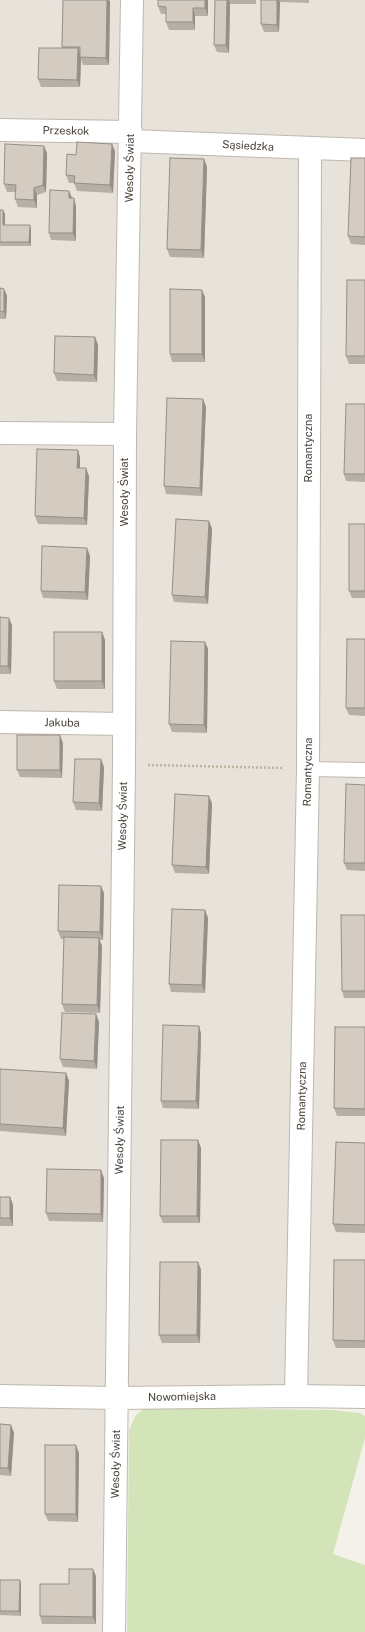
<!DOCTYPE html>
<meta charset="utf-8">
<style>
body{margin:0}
canvas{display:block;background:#f4f1eb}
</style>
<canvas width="365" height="1632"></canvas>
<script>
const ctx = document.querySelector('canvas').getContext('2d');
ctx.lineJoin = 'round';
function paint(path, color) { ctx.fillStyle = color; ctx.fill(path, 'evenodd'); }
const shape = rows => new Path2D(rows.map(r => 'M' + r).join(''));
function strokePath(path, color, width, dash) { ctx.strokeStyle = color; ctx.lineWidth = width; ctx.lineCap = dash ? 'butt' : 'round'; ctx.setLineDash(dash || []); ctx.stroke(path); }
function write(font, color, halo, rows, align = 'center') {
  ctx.font = font + ' "Public Sans",sans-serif'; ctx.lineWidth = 3; ctx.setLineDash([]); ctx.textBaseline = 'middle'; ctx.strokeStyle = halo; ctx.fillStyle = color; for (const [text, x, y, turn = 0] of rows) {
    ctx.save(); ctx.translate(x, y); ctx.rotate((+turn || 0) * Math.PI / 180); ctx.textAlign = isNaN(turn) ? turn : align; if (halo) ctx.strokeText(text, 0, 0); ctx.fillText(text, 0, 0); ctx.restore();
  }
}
const residential = shape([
 [0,0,365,0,365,1397,117,1398,114,1632,0,1632]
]);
const green = shape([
 [146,1408,332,1410,360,1413,365,1416,365,1438,333,1554,365,1565,365,1632,127,1632,129,1430,136,1415]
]);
const path = shape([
 [148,765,283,768]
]);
const lane = shape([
 [308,769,365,770]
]);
const street = shape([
 [0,130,131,132],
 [131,141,365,150],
 [0,433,125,434],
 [0,722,124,724],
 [0,1396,117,1398,296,1396,365,1397],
 [296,1396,308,769,310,148],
 [114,1632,124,765,125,434,132,0]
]);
const wall = shape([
 [63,0,109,0,110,2,109,65,83,65,81,59,80,87,41,87,38,79,62,48],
 [208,0,208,16,195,16,195,30,169,30,166,22,166,14,161,14,158,6],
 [215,0,256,0,256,4,230,4,229,53,217,52,214,45],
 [261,0,309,0,309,3,280,2,279,32,264,32,261,24],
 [115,151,113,193,77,191,74,183,69,183,66,175,76,155],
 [47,153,46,192,37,195,37,208,18,207,15,199,15,192,7,192,4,184],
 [365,158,365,245,351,244,348,236],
 [204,159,207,167,204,258,170,257,167,249],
 [69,191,72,198,76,206,76,241,51,240,49,233],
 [0,210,3,210,5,214,5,225,31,229,31,246,0,246],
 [365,280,365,364,349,364,346,356],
 [0,288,4,289,7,296,6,319,0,319],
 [205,297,205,362,172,362,170,354],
 [95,337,98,345,97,382,57,381,54,373],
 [203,399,206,407,202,496,166,494,164,486],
 [365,404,365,482,346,481,344,474],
 [78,450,80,458,80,468,89,476,87,525,38,524,35,516],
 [209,521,212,529,208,604,174,602,172,595],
 [365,524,365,598,352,598,349,591],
 [87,548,90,556,88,600,43,598,41,591],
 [0,617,12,625,11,674,0,674],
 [102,632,105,640,105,689,57,689,54,681],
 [365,639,365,716,349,715,346,708],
 [205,642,208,649,207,733,172,732,169,724],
 [63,743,62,778,20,777,17,770],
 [104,767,102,811,76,810,73,802],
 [365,785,365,871,347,870,344,863],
 [212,803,209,874,175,873,172,865],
 [104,893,103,940,99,940,102,946,100,1013,65,1012,62,1004,64,939,61,939,58,931],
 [205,910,208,918,205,993,171,992,169,984],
 [365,915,365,998,344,998,342,991],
 [96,1014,99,1022,97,1069,63,1067,60,1059],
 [199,1026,201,1034,199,1109,163,1108,161,1101],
 [365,1027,365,1116,337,1116,334,1108],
 [0,1069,66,1073,69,1081,66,1136,0,1131],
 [198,1140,201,1148,200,1223,163,1223,160,1216],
 [365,1143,365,1233,336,1232,333,1224],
 [104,1178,103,1222,49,1221,46,1213],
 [0,1197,10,1197,13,1205,13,1226,0,1226],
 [365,1260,365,1348,336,1348,333,1340],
 [198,1262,201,1270,200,1343,162,1343,159,1335],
 [0,1424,11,1425,14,1433,11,1476,0,1475],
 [79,1453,78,1522,48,1521,45,1514],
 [96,1576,96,1624,42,1624,40,1616,69,1584],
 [0,1580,20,1580,21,1584,21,1616,0,1615]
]);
const shadedWall = shape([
 [107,0,109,0,110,2,109,65,106,58],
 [205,0,208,0,208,16,205,8],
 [227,0,229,0,230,4,229,53,226,45],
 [277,0,279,0,280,2,279,32,277,25],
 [193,8,195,16,195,30,193,22],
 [78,48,81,56,80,57,81,59,80,87,77,80],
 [112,144,115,151,113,193,110,185],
 [44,146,47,153,46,192,43,185],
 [204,159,207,167,204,258,201,250],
 [34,188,37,195,37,208,34,200],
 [69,191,72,198,69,198],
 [74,198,76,206,76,241,73,233],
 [3,210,5,214,5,229,3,225],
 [30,225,31,229,31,246,29,242],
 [4,289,7,296,6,319,4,312],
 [202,290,205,297,205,362,202,354],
 [95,337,98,345,97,382,94,375],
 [203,399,206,407,202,496,200,488],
 [78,450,80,458,80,476,77,468],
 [86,468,89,476,87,525,84,518],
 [209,521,212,529,208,604,205,597],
 [87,548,90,556,88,600,85,592],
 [9,618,12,625,11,674,8,666],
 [102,632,105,640,105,689,102,681],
 [205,642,208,649,207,733,204,725],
 [60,735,63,743,62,778,60,770],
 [101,759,104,767,102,811,99,803],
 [209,796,212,803,209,874,206,867],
 [101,886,104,893,103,940,100,932],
 [205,910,208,918,205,993,202,985],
 [99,938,102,946,100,1013,97,1005],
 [96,1014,99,1022,97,1069,94,1061],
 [199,1026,201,1034,199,1109,196,1101],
 [66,1073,69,1081,66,1136,63,1128],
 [198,1140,201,1148,200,1223,197,1216],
 [101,1170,104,1178,103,1222,101,1214],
 [10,1197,13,1205,13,1226,10,1218],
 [198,1262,201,1270,200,1343,197,1335],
 [11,1425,14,1433,11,1476,8,1468],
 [76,1445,79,1453,78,1522,76,1514],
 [93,1569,96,1576,96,1624,93,1617],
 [20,1580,21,1584,21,1616,19,1611]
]);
const building = shape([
 [63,0,107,0,106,58,80,57,80,47,62,47,63,0],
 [158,0,205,0,205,8,193,8,193,22,166,22,166,7,158,6,158,0],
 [215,0,227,0,226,45,214,45,215,0],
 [261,0,277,0,277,25,261,24,261,0],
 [39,48,78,48,77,80,38,79,39,48],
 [77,142,112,144,110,185,74,183,75,176,66,175,67,154,76,155,77,142],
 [5,144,44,146,43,185,34,188,34,200,15,199,16,185,4,184,5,144],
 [170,158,204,159,201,250,167,249,170,158],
 [351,158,365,158,365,237,348,236,351,158],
 [50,190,69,191,69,198,74,198,73,233,49,233,50,190],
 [0,210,3,210,3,225,30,225,29,242,0,242,0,210],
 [347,280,365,280,365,356,346,356,347,280],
 [0,288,4,289,4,312,0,311,0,288],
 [170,289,202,290,202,354,170,354,170,289],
 [55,336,95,337,94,375,54,373,55,336],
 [167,398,203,399,200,488,164,486,167,398],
 [346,404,365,404,365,474,344,474,346,404],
 [37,449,78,450,77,468,86,468,84,518,35,516,37,449],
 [176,519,209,521,205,597,172,595,176,519],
 [349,524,365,524,365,591,349,591,349,524],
 [42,546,87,548,85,592,41,591,42,546],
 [0,617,9,618,8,666,0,666,0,617],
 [54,632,102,632,102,681,54,681,54,632],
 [347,639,365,639,365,708,346,708,347,639],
 [171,641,205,642,204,725,169,724,171,641],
 [17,735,60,735,60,770,17,770,17,735],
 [75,759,101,759,99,803,73,802,75,759],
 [346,784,365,785,365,863,344,863,346,784],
 [175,794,209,796,206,867,172,865,175,794],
 [59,885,101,886,100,932,58,931,59,885],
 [172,909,205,910,202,985,169,984,172,909],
 [341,915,365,915,365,991,342,991,341,915],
 [64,937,99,938,97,1005,62,1004,64,937],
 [62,1013,96,1014,94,1061,60,1059,62,1013],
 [163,1025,199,1026,196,1101,161,1101,163,1025],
 [335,1027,365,1027,365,1109,334,1108,335,1027],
 [0,1069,66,1073,63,1128,0,1124,0,1069],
 [161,1140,198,1140,197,1216,160,1216,161,1140],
 [336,1142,365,1143,365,1225,333,1224,336,1142],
 [47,1169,101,1170,101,1214,46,1213,47,1169],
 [0,1197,10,1197,10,1218,0,1218,0,1197],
 [334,1260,365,1260,365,1341,333,1340,334,1260],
 [160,1262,198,1262,197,1335,159,1335,160,1262],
 [0,1424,11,1425,8,1468,0,1468,0,1424],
 [45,1445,76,1445,76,1514,45,1514,45,1445],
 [69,1569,93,1569,93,1617,40,1616,40,1584,69,1584,69,1569],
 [0,1580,20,1580,19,1611,0,1611,0,1580]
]);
const streetNames = [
 ["Przeskok",66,131,1],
 ["Sąsiedzka",248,146,3],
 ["Wesoły Świat",130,168,-89],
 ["Romantyczna",309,448,-90],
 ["Wesoły Świat",125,492,-90],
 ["Jakuba",62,723,1],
 ["Romantyczna",308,772,-89],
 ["Wesoły Świat",123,816,-89],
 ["Romantyczna",302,1096,-89],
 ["Wesoły Świat",120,1140,-89],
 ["Nowomiejska",182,1397,-1],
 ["Wesoły Świat",116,1464,-89]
];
paint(residential, '#e7e2da');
paint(green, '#d2e4b8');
strokePath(lane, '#bfb8ae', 16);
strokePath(street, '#bfb8ae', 24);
strokePath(path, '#bfb3a1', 2.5, [2, 2]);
strokePath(lane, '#fff', 14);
strokePath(street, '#fff', 22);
paint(wall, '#b7afa6');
paint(shadedWall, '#958f87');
paint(building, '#d5ccc1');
strokePath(building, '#958f87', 1);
write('11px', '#484139', '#fff', streetNames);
</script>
